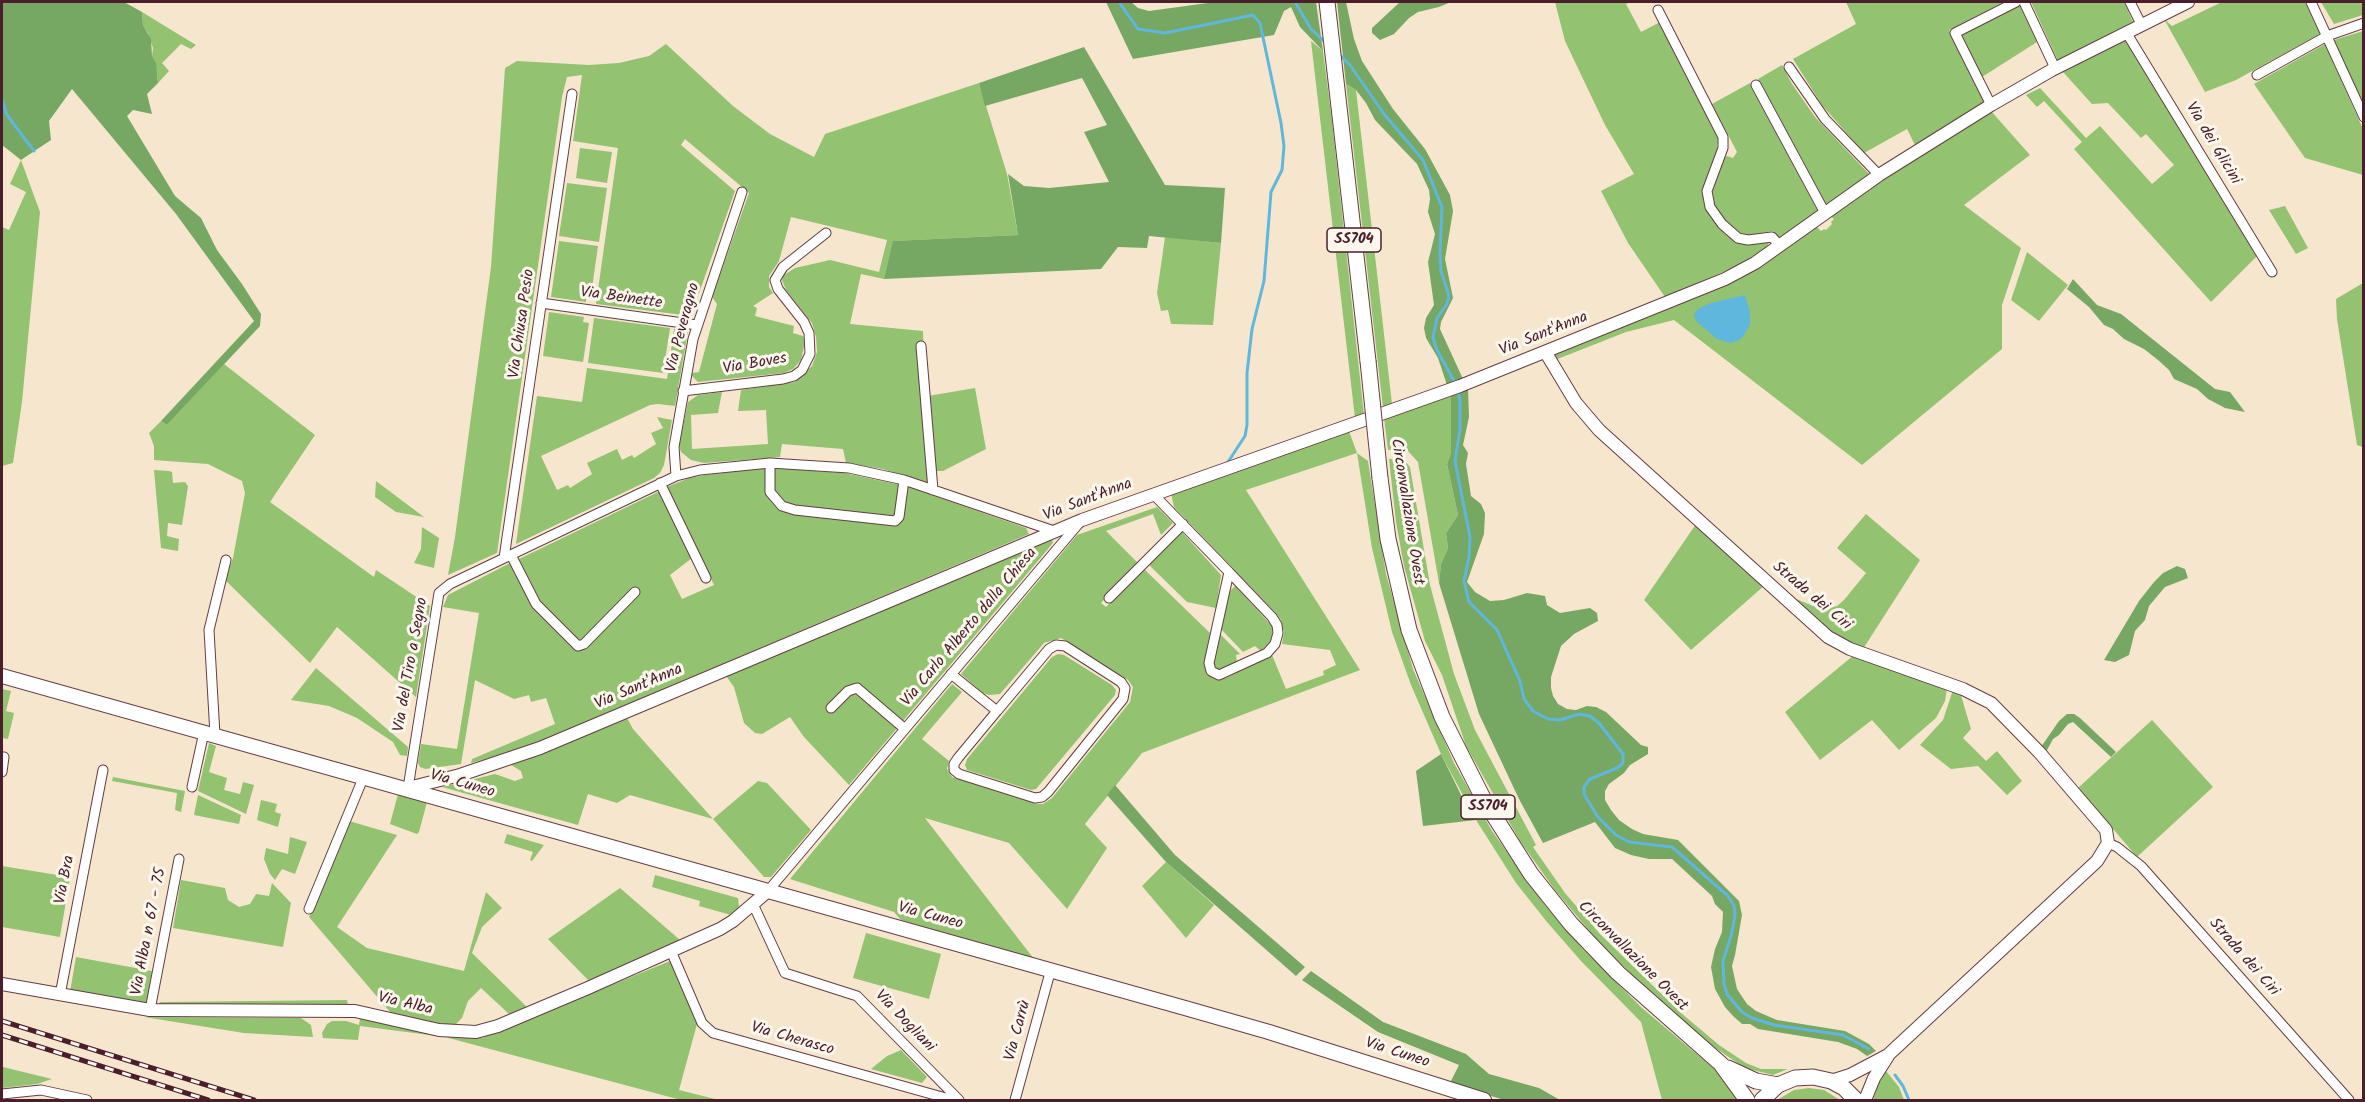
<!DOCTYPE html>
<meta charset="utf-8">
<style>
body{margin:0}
#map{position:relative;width:2365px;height:1102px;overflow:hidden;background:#f6e6ce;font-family:Kalam,sans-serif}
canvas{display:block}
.frame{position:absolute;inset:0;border:3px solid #4a1f2b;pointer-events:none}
</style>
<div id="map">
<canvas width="2365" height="1102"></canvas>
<div class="frame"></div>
</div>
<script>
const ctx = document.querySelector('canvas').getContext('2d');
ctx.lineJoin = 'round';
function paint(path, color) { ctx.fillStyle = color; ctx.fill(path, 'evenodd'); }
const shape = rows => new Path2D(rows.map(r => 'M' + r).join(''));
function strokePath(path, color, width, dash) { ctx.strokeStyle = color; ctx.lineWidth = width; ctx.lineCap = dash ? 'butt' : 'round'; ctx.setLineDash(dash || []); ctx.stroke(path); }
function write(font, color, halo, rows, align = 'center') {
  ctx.font = font + ' Kalam,sans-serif'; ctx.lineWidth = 6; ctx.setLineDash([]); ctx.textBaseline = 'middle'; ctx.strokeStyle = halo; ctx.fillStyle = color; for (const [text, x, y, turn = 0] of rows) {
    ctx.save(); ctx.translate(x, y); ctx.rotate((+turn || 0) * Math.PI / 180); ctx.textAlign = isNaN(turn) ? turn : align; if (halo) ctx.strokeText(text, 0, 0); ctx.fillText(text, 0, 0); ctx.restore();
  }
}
const green = shape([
 [1555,2,1631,2,1626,4,1641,32,1660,22,1718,138,1717,150,1703,189,1707,211,1732,239,1740,242,1769,242,1767,248,1734,267,1665,297,1628,243,1601,191,1634,174,1605,125,1565,41],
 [1846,2,2004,2,1949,30,1984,102,1915,145,1907,129,1864,153,1822,105,1793,59,1856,24],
 [2031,2,2124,2,2133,22,2058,61],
 [2222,2,2305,2,2321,33,2236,80,2205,92,2164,19,2172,26],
 [2321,2,2363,2,2363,15,2334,24],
 [2020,5,2037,42,1982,77,1962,35],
 [142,12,196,45,191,49,181,44,162,63,169,71,158,83,157,72,152,56,153,48,148,33,143,25],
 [2363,31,2363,105,2334,40],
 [2124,38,2258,255,2211,302,2074,149,2082,142,2044,101,2037,107,2026,95,2040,88,2086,138,2100,126,2152,184,2174,165,2146,134,2141,138,2108,103,2092,104,2063,72],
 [1311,41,1323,51,1332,121,1364,415,1355,418],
 [666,44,733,106,770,134,814,157,825,134,979,83,1007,174,1018,235,894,241,884,279,861,274,850,324,923,331,928,484,883,469,846,463,843,449,782,444,780,457,704,463,691,460,681,452,679,446,688,402,698,395,722,392,718,413,691,415,692,449,768,444,766,410,738,411,741,390,795,382,812,366,817,352,816,337,812,323,786,290,782,280,784,275,795,268,830,260,879,272,887,240,791,217,779,261,769,276,769,287,773,293,753,306,757,308,755,316,794,326,793,333,803,336,805,342,801,360,793,369,784,373,698,382,692,376,692,373,699,372,717,304,712,297,749,193,685,139,681,145,735,191,691,316,596,304,618,148,573,141,582,75,567,77,562,97,497,553,448,575,455,537,491,267,505,68,517,61,589,65,619,63,649,56],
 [2325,44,2363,129,2363,175,2305,158,2254,84],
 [1782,65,1792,84,1815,117,1869,174,1826,206,1758,79],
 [1750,83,1818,211,1780,238,1773,231,1750,235,1737,232,1721,216,1713,201,1713,185,1723,159,1727,156,1733,158,1737,152,1712,104],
 [1346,84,1356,90,1392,404,1383,408],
 [1991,111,2030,155,1964,205,2021,248,2002,305,2002,349,1862,465,1674,320,1626,332,1555,360,1555,355,1732,282,1768,261,1816,226,1821,231,1824,229,1826,230,1832,224,1831,222,1834,219,1830,216,1908,163],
 [580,148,612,152,607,183,576,178],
 [21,160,40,212,22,402,13,463,2,466,2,227,9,230,26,192,10,184],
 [567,183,607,188,599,242,559,236],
 [2285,206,2308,248,2296,254,2269,210],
 [1165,237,1221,243,1213,325,1171,324,1168,310,1161,311,1157,293],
 [559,241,598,246,591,295,586,295,586,302,551,297],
 [2027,252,2068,285,2039,321,2011,300],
 [2363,283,2363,447,2357,445,2337,319,2336,299],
 [549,312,584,317,583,322,589,323,583,362,543,356],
 [594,318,670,328,663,373,588,363],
 [674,329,688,331,675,406,658,404,650,405,541,456,557,490,568,485,570,488,592,474,587,463,617,449,622,460,632,455,634,458,656,444,651,433,663,428,657,417,672,420,664,465,660,473,654,478,516,544,537,396,582,402,587,368,667,379],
 [224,364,315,435,270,502,374,577,376,570,430,606,416,697,337,627,310,663,225,580,233,558,245,493,242,481,208,464,154,460,154,446,149,433,161,421,167,425],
 [975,388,986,449,943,471,935,471,928,396],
 [1451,394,1451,453,1447,464,1458,515,1446,533,1448,548,1441,564,1439,583,1418,462,1407,450,1388,450,1384,418],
 [1349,431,1357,453,1368,461,1386,574,1413,669,1454,763,1492,831,1545,905,1582,948,1642,1008,1719,1073,1741,1100,1662,1100,1641,1022,1581,961,1547,922,1516,883,1476,820,1441,754,1411,685,1392,632,1372,548,1357,453,1246,490,1360,670,1142,753,1085,824,1107,848,1067,909,1009,843,925,818,1034,959,901,920,894,912,790,879,952,684,962,692,922,739,949,761,947,769,952,777,1037,804,1043,804,1052,798,1130,702,1133,687,1128,680,1061,638,1044,643,1000,694,989,695,983,693,961,674,1077,535,1157,507,1173,523,1161,535,1153,514,1106,531,1139,564,1101,603,1106,607,1144,569,1210,633,1204,664,1207,673,1213,678,1226,678,1272,655,1286,689,1324,675,1323,671,1336,665,1330,650,1282,644,1284,632,1281,620,1275,612,1174,507,1171,493],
 [1389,459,1403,459,1410,467,1430,585,1454,674,1475,730,1536,845,1533,847,1565,893,1600,934,1681,1013,1719,1045,1746,1063,1761,1069,1788,1069,1773,1075,1745,1068,1714,1047,1677,1017,1635,978,1592,934,1555,890,1520,841,1466,746,1442,675,1425,641,1404,566,1396,522],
 [767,468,777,505,895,525,906,486,1026,528,1029,534,543,740,508,753,471,763,472,759,555,724,546,698,531,702,529,695,514,699,475,680,461,764,425,769,420,767,418,763,421,744,457,749,479,613,443,607,448,595,510,563,531,605,574,648,585,638,578,640,542,604,519,559,660,491,692,558,670,575,682,599,714,585,667,487,689,478,705,475],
 [772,468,844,473,901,485,895,517,787,505,774,492],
 [154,470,169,471,172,472,173,483,185,482,188,486,182,525,168,523,167,536,179,539,178,551,161,548],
 [376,481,424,517,396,512,375,497],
 [1866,514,1920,560,1863,649,1835,637,1794,598,1823,610,1837,606,1844,600,1866,573,1837,548],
 [1696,524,1765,585,1691,650,1644,600],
 [422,527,439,538,434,568,414,563,421,549],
 [1181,531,1221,575,1216,608,1187,602,1148,564],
 [1052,539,1053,543,902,722,862,687,858,685,850,693,855,692,898,727,849,785,804,737,790,717,762,734,755,733,744,723,734,687,726,676],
 [1235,586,1272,626,1272,639,1261,651,1255,646,1243,652,1221,629,1229,592],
 [1219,633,1240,654,1236,655,1237,663,1218,670,1213,663],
 [1058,654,1064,655,1112,685,1116,690,1115,695,1036,789,1031,790,967,770,965,765,967,759,1052,657],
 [1854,655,1947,688,1945,701,1936,718,1899,750,1872,720,1820,760,1785,712],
 [316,668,408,747,407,756,400,755,393,742,357,718,329,706,291,700],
 [2,689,11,691,6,711,14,713,8,739,2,738],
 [1953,690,1960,692,1971,729,1963,738,1986,761,1997,751,2022,781,2007,795,1978,766,1951,769,1920,745,1943,720],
 [627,718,633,729,713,819,758,781,767,783,811,830,771,877,764,877,713,819,630,795,617,803,588,794,578,825,442,787,495,774,515,781,523,778,521,771,511,765],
 [2152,720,2213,787,2137,857,2078,788],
 [209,743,216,746,209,772,227,778,224,790,240,794,243,782,254,785,246,814,198,791],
 [113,777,185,791,181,812,175,810,177,793,112,781],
 [398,794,427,802,419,832,417,834,390,824],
 [198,795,241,815,239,824,194,815],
 [261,800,277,804,275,812,281,814,278,827,257,820],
 [349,821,397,835,337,927,367,948,464,971,486,892,502,908,482,927,472,953,527,1007,509,1014,481,988,468,1001,462,1018,454,1026,440,1025,391,1013,309,917],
 [507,834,544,845,532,861,530,860,533,852,504,843],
 [290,837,307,842,295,874,282,869,275,880,270,874,264,859,266,848,288,854],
 [1166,862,1214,905,1186,938,1142,886],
 [2,866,70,877,60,937,2,927],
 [655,875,738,898,739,907,731,915,699,906,700,901,652,887],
 [181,880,225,888,228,900,239,907,250,904,256,894,269,896,272,883,291,903,283,947,173,928],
 [620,888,680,940,589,981,548,939],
 [866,933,941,954,929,999,853,978],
 [76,957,152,971,146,1005,70,992],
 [670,961,697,1024,679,1090,719,1100,681,1100,445,1037,360,1026,358,1040,323,1038,322,1033,327,1024,332,1021,346,1021,359,1025,360,1018,445,1037,482,1038],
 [347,1000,348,1005,159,1005,160,1002],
 [144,1017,301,1018,311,1025,313,1037,244,1033],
 [901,1050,927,1077,922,1083,871,1069,887,1056],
 [3,1067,52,1079,37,1084,2,1088],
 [1886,1071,1899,1087,1904,1100,1873,1100,1878,1084],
 [1809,1088,1824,1090,1840,1100,1777,1100,1794,1090]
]);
const forest = shape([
 [2,2,124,2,142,12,143,25,151,39,152,56,156,63,158,83,147,94,152,114,133,110,127,116,175,196,201,218,217,250,242,284,261,314,260,326,167,425,161,421,254,321,176,214,72,89,49,121,51,140,21,160,2,145],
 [1106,2,1131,2,1138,8,1149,11,1215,2,1316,2,1323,51,1300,27,1291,7,1284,11,1274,35,1133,59],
 [1337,2,1346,2,1354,39,1362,61,1393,109,1425,149,1450,195,1453,211,1445,259,1453,298,1441,322,1440,329,1463,379,1447,385,1438,358,1426,338,1424,328,1426,318,1434,305,1428,262,1435,234,1428,212,1430,199,1429,190,1417,164,1375,120,1366,103,1356,90,1346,84],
 [1400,2,1451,2,1439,7,1418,12,1409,18,1394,34,1380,40,1372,33,1372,28],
 [1084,47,1165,185,1225,188,1221,243,1149,236,1147,248,1118,247,1101,269,884,279,893,241,1018,235,1008,174,1024,186,1049,188,1109,182,1084,132,1107,125,1082,78,985,106,979,83],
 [2073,279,2097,305,2121,314,2215,389,2230,392,2245,412,2225,408,2208,399,2197,389,2174,379,2169,370,2158,360,2144,349,2124,339,2113,329,2104,325,2089,307,2067,289],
 [1468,388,1469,417,1463,445,1468,453,1466,464,1471,496,1481,504,1485,513,1484,534,1467,582,1475,592,1490,601,1504,600,1527,593,1545,596,1547,605,1560,613,1590,608,1597,613,1598,621,1574,634,1561,646,1551,677,1551,688,1553,696,1558,704,1567,709,1576,710,1587,706,1596,707,1606,712,1641,745,1648,747,1648,754,1630,765,1624,773,1609,784,1605,791,1605,800,1611,810,1619,820,1632,829,1643,834,1678,840,1739,901,1742,915,1735,955,1732,966,1737,989,1747,1004,1756,1011,1777,1020,1845,1031,1869,1044,1876,1051,1867,1056,1857,1049,1838,1042,1758,1029,1750,1024,1742,1024,1733,1016,1725,1007,1715,989,1711,967,1715,949,1722,932,1723,912,1715,904,1712,896,1672,859,1649,859,1631,855,1615,848,1595,822,1543,843,1519,799,1479,714,1439,583,1441,564,1448,548,1446,533,1458,515,1447,464,1451,453,1451,394],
 [2177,566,2185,569,2188,578,2165,587,2149,606,2145,620,2135,631,2129,655,2115,662,2104,660,2139,601,2154,582,2163,573],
 [2067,714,2074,714,2080,718,2116,752,2111,757,2073,722,2068,724,2059,735,2053,739,2046,752,2041,747,2059,721],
 [1441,754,1461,795,1476,820,1423,826,1416,771],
 [1115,785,1175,855,1305,967,1296,976,1166,862,1107,795],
 [1311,971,1383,1022,1466,1054,1489,1074,1539,1088,1560,1100,1504,1100,1450,1083,1459,1065,1378,1032,1302,980]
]);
const water = shape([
 [1745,295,1750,312,1750,325,1742,338,1737,341,1731,343,1717,339,1697,322,1694,316,1695,312,1700,308,1711,303]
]);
const stream = shape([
 [1119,2,1138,29,1165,33,1253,15,1260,23,1281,123,1284,146,1282,170,1271,192,1264,281,1252,329,1247,373,1247,425,1245,436,1228,462],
 [1295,2,1311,29,1326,43],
 [1340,55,1350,65,1384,114,1423,160,1442,207,1440,253,1441,271,1449,296,1447,304,1437,318,1433,337,1436,348,1455,383],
 [2,100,7,115,34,151],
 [1457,389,1460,399,1460,429,1455,461,1470,537,1469,557,1464,581,1469,602,1497,630,1520,681,1524,699,1533,711,1548,719,1560,720,1579,714,1590,716,1599,723,1623,754,1623,763,1617,768,1590,779,1584,787,1584,794,1598,817,1616,835,1629,842,1672,847,1728,896,1734,906,1735,916,1731,936,1723,961,1724,984,1727,994,1742,1012,1752,1018,1774,1025,1843,1035,1869,1049],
 [1895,1075,1903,1086,1909,1100]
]);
const minor = shape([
 [2024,2,2055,68],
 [2130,2,2141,24],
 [2311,2,2364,117],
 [1658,10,1723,137,1723,148,1707,191,1710,207,1722,224,1738,238,1748,240,1772,237,1780,246],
 [2126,32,2272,272],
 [1789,67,1825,119,1879,175],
 [2257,75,2327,36,2364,23],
 [1756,85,1825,213],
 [1991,105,1955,33,2016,2],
 [541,303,697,325],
 [921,346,933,490],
 [683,391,783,379,794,376,802,370,810,354,809,333,804,322,778,289,775,280,783,267,826,233],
 [770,463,770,492,782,506,795,510,895,521,899,517,904,480],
 [676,476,674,447,693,339,742,192],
 [660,483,706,578],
 [1153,494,1229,572,1209,663,1211,671,1219,675,1267,653,1275,644,1278,633,1277,625,1272,617,1229,572],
 [511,555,536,604,578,646,584,644,635,592],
 [504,558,572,94],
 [1109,598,1183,524],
 [951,674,997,711,958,758,954,764,954,770,959,774,1035,798,1042,797,1048,792,1123,699,1125,688,1121,682,1065,646,1056,645,1049,649,997,711],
 [831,708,848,691,857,688,905,729],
 [215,735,209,630,226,560],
 [2,772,4,757],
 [192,787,204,732],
 [408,788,439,593,450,584,676,476,700,470,770,463,849,468,904,480,1054,531],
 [2108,843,2117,847,2141,866,2349,1100],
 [768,891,1080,522],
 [753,904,785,973,857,996,959,1100],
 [309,909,364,776],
 [671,951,702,1023,713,1033,953,1100],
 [60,995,103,770],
 [150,1010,179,859],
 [2,1094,41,1090,87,1100],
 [1015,1100,1051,969]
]);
const tertiary = shape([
 [1546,353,1576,403,1599,430,1828,637,1850,649,1963,689,1991,703,2039,752,2106,830,2108,843,2097,861,1888,1055,1850,1075,1831,1081],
 [408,788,460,775,540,748,1082,520,1460,386,1725,279,1755,263,1879,175,1991,105,2052,70,2188,2],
 [2,984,150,1010,355,1011,439,1030,476,1032,498,1026,588,988,720,929,733,921,768,891],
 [1865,1100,1874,1078,1888,1056]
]);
const secondary = shape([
 [2,676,1185,1008,1269,1032,1484,1100]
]);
const primary = shape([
 [1762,1100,1778,1085,1795,1078,1813,1077,1831,1081,1844,1088,1856,1100]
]);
const trunk = shape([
 [1327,2,1368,361],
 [1380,478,1388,539,1409,630,1442,717,1484,800,1531,874,1571,924,1618,973,1721,1064,1747,1100],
 [1728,1068,1756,1081,1778,1085]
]);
const rail = shape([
 [2,1021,254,1100],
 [2,1035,208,1100]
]);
const trunkBridge = shape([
 [1368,361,1380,478]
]);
const shields = [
 [1354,240,54],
 [1488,807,54]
];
const shieldNames = [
 ["SS704",1354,240],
 ["SS704",1488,807]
];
const streetNames = [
 ["Via dei Glicini",2212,144,59],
 ["Via Beinette",621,299,8],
 ["Via Chiusa Pesio",523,324,-82],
 ["Via Peveragno",684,328,-75],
 ["Via Sant'Anna",1544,335,-22],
 ["Via Boves",755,365,-10],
 ["Via Sant'Anna",1088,501,-21],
 ["Circonvallazione Ovest",1406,512,81],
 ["Strada dei Ciri",1811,597,40],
 ["Via Carlo Alberto dalla Chiesa",970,628,-50],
 ["Via del Tiro a Segno",412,665,-80],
 ["Via Sant'Anna",639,688,-23],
 ["Via Cuneo",462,785,16],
 ["Via Bra",66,880,-79],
 ["Via Cuneo",930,917,15],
 ["Via Alba n 67 - 75",150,932,-79],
 ["Circonvallazione Ovest",1632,957,45],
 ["Strada dei Ciri",2243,958,49],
 ["Via Alba",405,1005,13],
 ["Via Dogliani",904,1022,46],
 ["Via Carrù",1019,1031,-75],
 ["Via Cherasco",792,1040,16],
 ["Via Cuneo",1397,1054,18]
];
paint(green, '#93c271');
paint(forest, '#76a863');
paint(water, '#60b7dd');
strokePath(stream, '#60b7dd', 3);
strokePath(minor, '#643d43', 11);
strokePath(tertiary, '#643d43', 14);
strokePath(secondary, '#643d43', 16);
strokePath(primary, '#643d43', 17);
strokePath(trunk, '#643d43', 17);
strokePath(minor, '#fff', 9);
strokePath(tertiary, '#fff', 12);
strokePath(secondary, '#fff', 14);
strokePath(primary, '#fff', 15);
strokePath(trunk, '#fff', 15);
strokePath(rail, '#4a1f2b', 5);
strokePath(rail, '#fbf7ec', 3, [9]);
strokePath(trunkBridge, '#643d43', 17, []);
strokePath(trunkBridge, '#fff', 15);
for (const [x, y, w] of shields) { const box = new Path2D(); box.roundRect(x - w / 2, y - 12, w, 24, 4.5); ctx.fillStyle = '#fbf7ec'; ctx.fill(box); strokePath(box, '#4a1f2b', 1.5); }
write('bold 15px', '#4a1f2b', null, shieldNames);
write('16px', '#4a1f2b', '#fbf7ec', streetNames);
</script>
